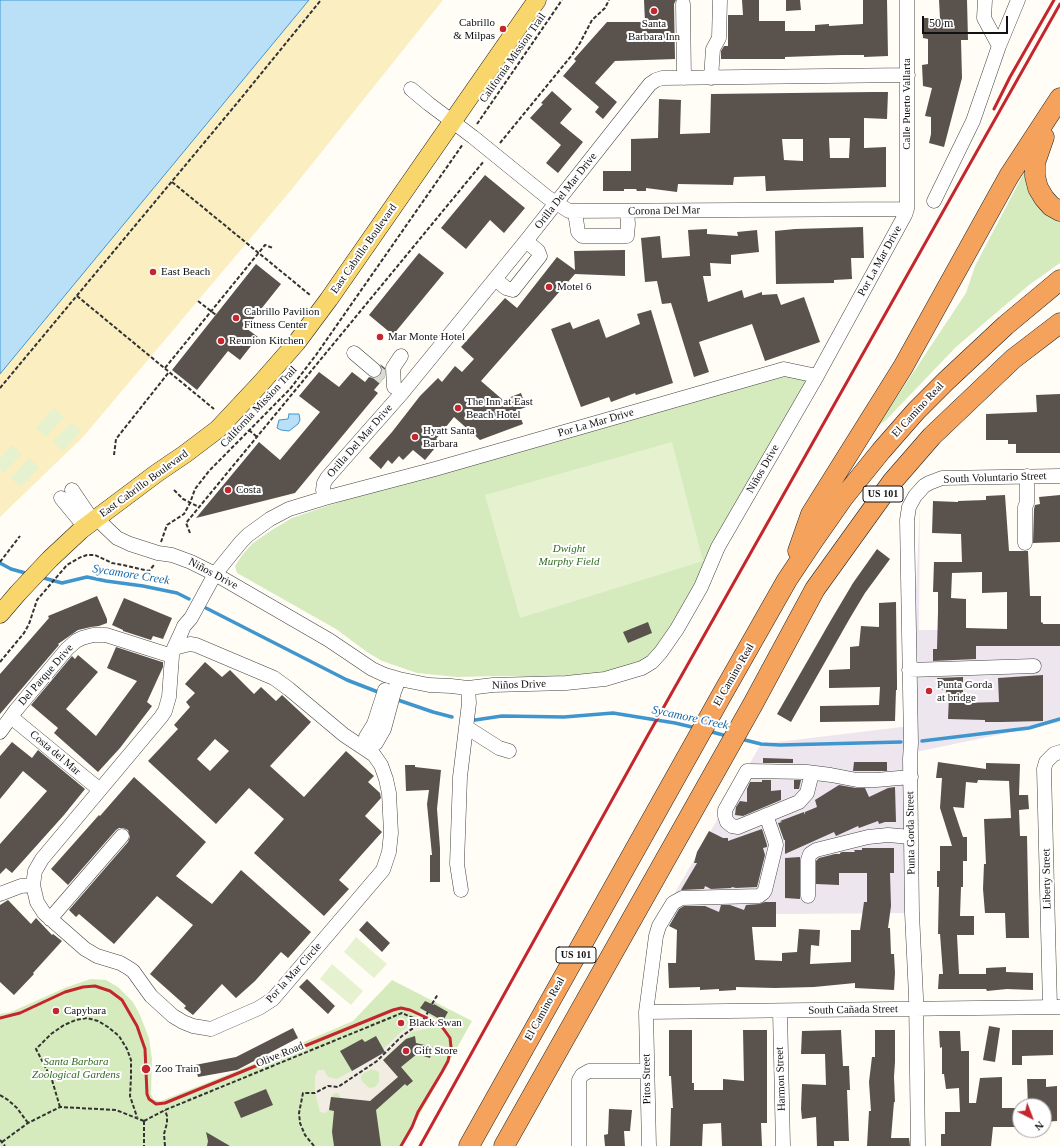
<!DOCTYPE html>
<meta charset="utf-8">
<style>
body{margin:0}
#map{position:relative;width:1060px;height:1146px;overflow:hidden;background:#fffdf5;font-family:"Times New Roman",serif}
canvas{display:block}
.north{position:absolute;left:1012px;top:1098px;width:40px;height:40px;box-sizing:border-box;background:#fff;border:1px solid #a0a0a0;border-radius:50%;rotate:138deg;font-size:11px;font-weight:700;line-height:16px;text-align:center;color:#111}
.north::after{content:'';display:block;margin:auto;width:14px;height:18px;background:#c4262e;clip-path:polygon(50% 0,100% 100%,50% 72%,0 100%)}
.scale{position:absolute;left:922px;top:16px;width:86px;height:18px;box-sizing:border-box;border:2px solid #111;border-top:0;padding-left:5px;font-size:12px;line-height:14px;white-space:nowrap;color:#111;-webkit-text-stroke:3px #fff;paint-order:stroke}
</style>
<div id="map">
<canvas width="1060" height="1146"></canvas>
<div class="north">N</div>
<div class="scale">50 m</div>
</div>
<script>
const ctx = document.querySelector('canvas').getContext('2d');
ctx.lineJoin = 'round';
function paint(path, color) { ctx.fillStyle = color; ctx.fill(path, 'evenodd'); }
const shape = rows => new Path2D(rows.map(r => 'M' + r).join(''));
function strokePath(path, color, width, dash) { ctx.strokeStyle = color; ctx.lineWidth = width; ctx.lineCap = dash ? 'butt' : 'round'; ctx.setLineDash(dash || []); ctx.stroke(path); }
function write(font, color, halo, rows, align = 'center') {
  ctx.font = font + ' "Times New Roman",serif'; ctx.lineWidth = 4; ctx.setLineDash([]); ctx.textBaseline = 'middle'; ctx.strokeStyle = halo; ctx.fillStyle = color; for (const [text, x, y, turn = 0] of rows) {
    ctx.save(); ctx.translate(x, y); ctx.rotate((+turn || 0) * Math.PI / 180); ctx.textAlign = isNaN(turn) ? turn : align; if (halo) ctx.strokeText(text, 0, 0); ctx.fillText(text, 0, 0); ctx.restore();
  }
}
const industrial = shape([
 [920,503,919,630,1060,629,1060,722,911,753,912,913,662,915,761,744,910,726]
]);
const green = shape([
 [1026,169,1060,219,1060,263,1029,285,956,347,886,420,877,427,966,293,975,266],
 [784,369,817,376,664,639,649,656,641,661,604,673,545,677,497,676,457,677,417,673,382,661,367,652,336,629,237,573,235,566,243,554,253,543,272,530,292,518,435,469],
 [91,979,106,980,118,987,133,1002,140,1015,149,1038,152,1059,151,1094,154,1100,161,1101,234,1072,353,1021,392,980,472,1021,402,1146,0,1146,0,1014,11,1012,67,987]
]);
const sand = shape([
 [309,0,443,0,292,189,83,437,0,517,0,374]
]);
const pitch = shape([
 [54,408,64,417,46,437,36,428],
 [71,423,81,431,63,451,53,442],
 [672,442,703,561,520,618,485,495],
 [12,445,22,454,4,473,0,470,0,458],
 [29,458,39,467,21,487,11,478],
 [356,937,387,964,374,978,344,952],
 [332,964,363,991,351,1005,320,979]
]);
const plaza = shape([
 [421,1010,441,1022,439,1026,412,1032,383,1060,398,1077,377,1096,373,1102,341,1098,338,1093,335,1093,331,1097,329,1110,325,1113,320,1112,315,1093,315,1076,318,1070,324,1070,328,1077,337,1079,373,1059,402,1031,412,1024],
 [372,1069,379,1072,379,1082,375,1087,369,1088,361,1080,361,1076,364,1073]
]);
const water = shape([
 [0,0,309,0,0,374,0,0],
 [289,414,299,414,300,420,298,424,289,431,281,430,277,428,279,420,288,419,289,414]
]);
const stream = shape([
 [0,563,11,569,29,574],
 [40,577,62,583,87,577,106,581,143,586,177,593,189,599],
 [206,608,347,680,378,692],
 [398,700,433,712,452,717],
 [475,720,502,716,564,717,613,713,675,723,696,728],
 [708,731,727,736],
 [741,739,761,744,780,745,901,742],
 [922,741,1029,728,1060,719]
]);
const building = shape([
 [644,0,676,0,674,4,675,59,615,61,595,83,617,102,603,119,595,112,599,107,563,76,576,61,574,59,607,22,645,22],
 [742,0,759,0,759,21,785,21,785,31,815,31,815,25,829,24,829,26,863,24,863,0,887,0,888,56,864,57,864,55,842,55,785,57,785,59,721,59,721,51,724,46,728,46,728,15,743,15],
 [786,0,800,0,801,10,786,11],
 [939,0,967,0,968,40,961,40,962,78,944,147,929,143,931,134,931,117,925,116,932,88,923,86,922,65,928,64,928,39,923,38,922,18,940,18],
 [552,91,572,109,560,123,583,142,558,173,546,163,561,145,530,118,543,104,541,103],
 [873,92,888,92,887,119,864,118,864,148,886,147,886,187,766,191,765,176,734,177,733,185,678,184,677,192,646,188,646,191,637,191,636,189,624,189,624,191,603,191,603,171,631,171,631,139,658,138,659,99,681,100,680,134,710,133,711,94],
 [829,138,850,138,849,158,830,158],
 [782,139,803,139,803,161,784,160],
 [485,175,525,208,504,233,490,220,466,249,441,228],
 [863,227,864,258,851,258,852,279,834,280,834,283,776,284,775,231,795,229],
 [707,229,707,234,738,236,737,232,757,230,759,252,731,255,731,264,710,263,711,276,703,276,708,302,742,290,744,298,762,292,762,295,777,294,781,305,804,297,820,342,765,361,752,324,699,342,709,372,694,377,671,303,662,304,657,281,645,282,641,238,660,236,662,258,690,256,688,230],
 [625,250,625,276,575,274,481,381,503,400,521,393,526,407,518,410,523,424,480,440,454,417,436,439,440,442,425,460,413,450,403,460,399,456,392,464,388,460,381,469,369,458,392,432,420,396,438,378,442,382,455,366,462,372,474,359,461,347,505,298,517,308,557,257,575,270,574,251],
 [419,253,444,273,393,335,369,315],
 [256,264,281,284,246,328,258,337,240,360,228,351,197,390,172,370],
 [651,310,673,383,636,395,635,393,611,402,609,397,581,407,551,329,570,322,573,329,599,319,606,338,640,324,637,314],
 [380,364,385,368,385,377,374,390,378,393,295,493,196,518,259,442,280,460,320,412,299,396,319,372,339,387,352,372,365,382,369,377,373,378,377,378,382,372,382,368],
 [1060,394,1060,453,1016,453,1016,444,1008,444,1008,440,986,440,986,414,1037,412,1036,395],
 [1005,495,1009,551,1028,551,1030,596,1041,596,1041,622,1043,623,1043,624,1060,624,1060,646,976,646,976,659,933,661,933,649,937,649,938,612,938,592,933,592,934,562,962,562,961,534,932,533,933,501,958,502,958,501,986,500,986,496],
 [982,572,982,593,1007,592,1007,629,966,628,966,599,951,598,952,573],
 [1060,495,1060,542,1033,543,1034,509,1035,505,1040,504,1039,497],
 [877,549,890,559,865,593,850,618,791,722,777,714,831,620,853,583],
 [97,596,107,619,107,623,99,626,91,627,78,630,58,644,59,645,0,714,0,674,49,618,48,616],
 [124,598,172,618,163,639,153,636,151,640,123,631,123,630,112,625],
 [896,602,897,681,897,690,896,690,895,721,820,722,820,706,879,705,880,687,829,688,829,670,850,669,850,647,859,646,861,626,879,627,879,603],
 [648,622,652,633,628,643,623,632],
 [116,647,162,662,163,662,163,667,147,702,152,706,120,748,98,772,54,733,58,728,31,705,72,656,75,659,78,655,98,672,66,709,96,736,137,681,107,668],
 [205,662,222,677,230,670,254,694,261,687,276,701,282,695,311,722,270,766,304,797,346,751,374,776,368,782,380,793,381,798,365,816,382,832,339,880,349,889,324,916,254,853,284,819,249,788,216,824,148,761,178,729,174,725,190,707,186,702,195,693,185,684],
 [215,739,229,751,210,771,197,759],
 [1043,675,1043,721,1001,722,985,722,985,720,948,719,949,696,946,696,946,689,937,690,937,678,963,677,963,703,999,702,998,678],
 [12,742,32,758,38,750,85,789,64,815,12,873,6,868,0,874,0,844,47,791,23,771,0,799,0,756],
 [763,758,793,759,793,763,763,763],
 [854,762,887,762,887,771,853,771],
 [938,762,986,769,986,763,1020,764,1019,795,1028,795,1029,809,1019,810,1020,836,1027,836,1029,938,1006,938,1005,913,985,913,983,889,984,864,986,864,984,819,1011,818,1009,781,978,780,977,783,966,782,964,808,953,807,963,837,967,837,967,861,963,861,963,887,961,887,960,916,974,916,974,935,957,935,959,974,986,974,986,968,1006,967,1006,972,1033,973,1033,990,1007,989,987,991,986,989,938,989,939,974,943,974,940,934,938,934,939,887,937,887,937,871,940,871,940,846,952,846,940,808,942,778,936,778],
 [405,765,415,765,415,767,441,770,437,809,440,848,440,882,430,882,430,855,432,855,427,804,429,790,406,791],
 [134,777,206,842,176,876,212,904,241,870,311,932,288,958,281,952,255,981,236,998,222,984,193,1015,184,1008,186,1006,150,974,193,925,157,896,114,944,79,914,76,917,69,910,128,842,130,837,128,830,123,828,119,828,116,830,68,885,51,869,99,815,100,816],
 [762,780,771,780,771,791,781,790,781,800,743,816,735,815,736,807,740,801,747,802,747,789,750,782,762,782],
 [794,780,801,780,799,789,794,789],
 [839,785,856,788,865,788,869,797,888,788,895,787,896,822,885,822,879,824,878,821,859,828,858,826,836,836,834,832,785,854,785,840,784,840,778,823,782,822,780,821,804,812,804,815,805,812,817,807,815,800],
 [762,829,767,845,767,847,763,848,765,855,757,887,736,888,732,887,731,888,711,889,705,886,704,889,681,890,697,863,694,863,697,852,709,831,723,838,728,838,728,841],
 [862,848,894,848,894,873,890,873,891,906,888,928,890,928,891,954,894,954,895,973,894,990,855,988,855,983,814,987,775,988,736,987,736,990,719,991,719,989,700,990,700,987,669,988,668,963,676,963,677,930,669,926,679,909,684,906,705,906,719,912,721,905,730,905,744,910,746,905,759,904,765,902,776,902,776,927,752,927,755,960,782,961,782,953,797,952,799,929,820,930,819,946,811,945,810,964,851,962,851,930,860,930,864,902,867,902,867,873,839,873,839,885,816,884,816,861,819,858,835,854,840,854,840,853,842,852,855,852,854,850,862,850],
 [800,857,800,899,785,898,785,858],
 [8,900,31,924,36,918,52,935,53,934,62,941,33,973,34,974,14,995,0,982,0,905],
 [367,921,390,943,382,952,359,930],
 [307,979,335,1006,328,1014,299,987],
 [425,1001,434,1005,434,1004,448,1012,443,1021,420,1008],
 [989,1026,1000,1028,995,1062,983,1060],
 [293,1028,298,1038,237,1070,198,1077,195,1065,236,1057],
 [669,1030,692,1030,692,1083,694,1083,694,1090,723,1090,723,1079,744,1081,743,1030,767,1030,767,1123,761,1123,762,1146,722,1146,721,1123,703,1124,702,1146,670,1146,671,1108,673,1108,671,1076,669,1076],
 [841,1030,843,1066,849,1066,850,1090,847,1090,849,1141,834,1141,834,1146,817,1146,816,1117,802,1119,801,1109,802,1084,826,1085,825,1054,801,1054,802,1031],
 [875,1030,895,1030,895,1062,894,1077,895,1102,894,1102,891,1138,909,1138,910,1146,867,1146,869,1111,871,1111,869,1082,872,1057,875,1057],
 [1012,1030,1053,1030,1053,1055,1022,1056,1022,1065,1012,1065],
 [939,1031,960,1031,961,1051,969,1051,969,1103,976,1103,980,1078,1002,1077,1002,1108,1020,1108,1020,1127,993,1127,991,1146,941,1146,941,1134,945,1134,945,1112,960,1112,959,1088,946,1089,944,1074,942,1074,942,1047,940,1048],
 [376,1036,385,1052,352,1071,340,1051,362,1039,365,1042],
 [415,1036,416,1043,433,1047,430,1058,417,1054,401,1067,413,1081,407,1086,405,1084,376,1110,381,1146,334,1146,332,1132,334,1111,329,1110,331,1097,370,1101,398,1077,383,1060,406,1039],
 [1027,1079,1046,1079,1046,1087,1057,1086,1057,1121,1044,1122,1044,1106,1028,1106],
 [266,1089,273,1105,241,1118,234,1102],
 [609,1109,632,1110,630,1131,624,1131,625,1146,605,1146,604,1135,608,1134],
 [206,1132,230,1146,207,1146,208,1141]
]);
const minorTunnel = shape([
 [374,370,384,378]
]);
const path = shape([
 [477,124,562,0],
 [500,143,572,55,580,43,592,20,605,8,609,0],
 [172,182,310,295],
 [77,296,214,409],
 [198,301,216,315],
 [165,368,265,245,273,248],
 [0,388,238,102,321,0],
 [249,430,257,437],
 [114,455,116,439,169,372],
 [174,490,183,499,199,507],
 [190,533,186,523,484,161],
 [161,542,167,525,184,514,190,503,195,489,209,471,290,389,316,355,463,144],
 [0,562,20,536],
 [0,662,24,633,29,624,37,600,67,565,81,557,87,555,95,555,112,563,123,565,149,571,154,565],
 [432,1004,438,994],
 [0,1095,8,1100,17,1108,28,1123],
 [60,1107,52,1080,36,1049,51,1034,64,1025,76,1020,87,1018,98,1021,108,1027,119,1036,127,1049,131,1060,131,1077,130,1096,137,1117],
 [144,1121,165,1110,402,1013,422,1022],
 [144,1121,144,1146],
 [0,1140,5,1146],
 [2,1142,28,1123,60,1107,116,1110,144,1121],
 [165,1146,164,1134,167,1123,167,1116,165,1110],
 [314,1146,305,1135,300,1123,299,1113,303,1093,315,1093,328,1086,338,1087,377,1061,402,1036,422,1022,428,1012]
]);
const minor = shape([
 [985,0,984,18,999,46],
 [683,4,684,78],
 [711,78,713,49,719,38,720,0],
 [411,89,429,104,473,137,547,197,569,211,907,209],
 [934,201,973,121,999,46,1018,0],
 [575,212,578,232,582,236,627,236,628,224,627,212],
 [495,279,506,288,513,290,540,256,538,251,526,241],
 [354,353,374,370],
 [394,387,393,368,401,356],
 [72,490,93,521],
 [61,498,85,527],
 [325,498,323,490,324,483,327,478,402,393,526,241,650,84,656,80,662,78,908,75],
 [96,518,117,538,130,544,158,553,172,555,191,562,215,574,329,640,372,669,385,675,399,679,429,685,451,686,468,688,493,685,566,683,605,679,642,668,652,662,661,652,677,629,701,587,718,547,817,376,905,215,907,209,907,0],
 [1025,543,1025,507,1027,503,1027,476],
 [174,648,190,644,196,645,274,678,289,689,344,735,374,755,381,765,386,779,389,793,391,833,389,852,383,870,273,999,259,1008,211,1029,193,1026,183,1022,173,1016,151,996,133,971,127,967,120,963,97,956,85,949,44,913,37,902,33,885,35,871,42,859,161,717,165,711,169,697,172,656,174,648,181,633,184,626,191,618,215,574,241,542,248,535,270,519,289,509,325,498,435,469,784,369,817,376],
 [909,670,1034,666],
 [11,717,100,790],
 [466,727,499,748,509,751],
 [0,732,16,710,67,649,76,641,82,638,93,635,106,635,172,656],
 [365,749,376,743,384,729,394,692,399,679],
 [365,749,366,737,374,724,385,690],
 [812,773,807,793,799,802,738,827,732,826,727,822,725,816,725,810,747,771,807,772,831,775,857,780,876,780,911,777],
 [461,890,457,864,460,777,469,703,468,688],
 [0,894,21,886,33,885],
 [808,896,808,860,810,854,816,850,868,837,888,835,911,837],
 [50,919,122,836],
 [1050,1007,1044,769,1046,762,1054,754,1060,752],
 [780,1011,783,1146],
 [646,1012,1060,1007],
 [579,1146,579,1080,582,1075,589,1071,647,1071],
 [649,1146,646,1012,656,936,659,926,673,903,682,898,759,896,763,893,765,890,776,845,775,841,766,815],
 [918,1146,916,997,912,913,910,759,911,743,907,520,909,507,915,496,924,486,929,483,942,478,1060,476]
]);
const major = shape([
 [0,614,18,593,50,559,81,530,157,473,185,454,218,429,262,382,297,342,329,299,537,0]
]);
const highway = shape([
 [1044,137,1035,163,1035,176,1038,188,1044,198,1051,206,1060,211],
 [798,551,811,514,903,367,1009,176,1060,98],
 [469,1146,720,698,787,580,813,541,843,498,881,451,916,411,946,381,1006,325,1060,280],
 [504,1146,753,704,815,589,892,482,932,436,1013,359,1060,323]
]);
const rail = shape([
 [994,109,1010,77,1054,0],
 [0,1018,20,1013,65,992,83,987,95,986,110,991,122,1000,137,1026,145,1049,147,1094,149,1099,156,1104,165,1103,393,1010,401,1008,410,1010,440,1024,450,1038,451,1047,448,1061,442,1072,418,1112,412,1127,401,1146],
 [420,1146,648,735,1060,4]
]);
const markers = [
 [654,11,4,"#c4262e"],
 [503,29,4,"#c4262e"],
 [153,272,4,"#c4262e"],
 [549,287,4,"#c4262e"],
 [236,318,4,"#c4262e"],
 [380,337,4,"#c4262e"],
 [221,341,4,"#c4262e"],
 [458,408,4,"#c4262e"],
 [415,437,4,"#c4262e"],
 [228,490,4,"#c4262e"],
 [929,691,4,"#c4262e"],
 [56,1011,4,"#c4262e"],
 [401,1023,4,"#c4262e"],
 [406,1051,4,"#c4262e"],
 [146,1069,5,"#c4262e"]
];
const shields = [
 [883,494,40],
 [576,955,40]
];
const shieldNames = [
 ["US 101",883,494],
 ["US 101",576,955]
];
const poiNames = [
 ["Cabrillo",495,23,"right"],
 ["& Milpas",495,36,"right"],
 ["Santa",654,24,"center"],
 ["Barbara Inn",654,37,"center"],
 ["East Beach",161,272],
 ["Motel 6",557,287],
 ["Cabrillo Pavilion",244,312],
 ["Fitness Center",244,325],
 ["Mar Monte Hotel",388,337],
 ["Reunion Kitchen",229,341],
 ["The Inn at East",466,402],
 ["Beach Hotel",466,415],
 ["Hyatt Santa",423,431],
 ["Barbara",423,444],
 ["Costa",236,490],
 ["Punta Gorda",937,685],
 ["at bridge",937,698],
 ["Capybara",64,1011],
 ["Black Swan",409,1023],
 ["Gift Store",414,1051],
 ["Zoo Train",155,1069]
];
const streetNames = [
 ["California Mission Trail",513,58,-55],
 ["Calle Puerto Vallarta",907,104,-90],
 ["Orilla Del Mar Drive",566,191,-52],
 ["Corona Del Mar",664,211,-1],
 ["East Cabrillo Boulevard",364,249,-55],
 ["Por La Mar Drive",880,261,-61],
 ["California Mission Trail",259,407,-47],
 ["El Camino Real",918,410,-47],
 ["Por La Mar Drive",596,423,-16],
 ["Orilla Del Mar Drive",360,441,-49],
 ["Niños Drive",763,469,-60],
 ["South Voluntario Street",995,478,-2],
 ["East Cabrillo Boulevard",144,484,-36],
 ["Niños Drive",213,574,28],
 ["Del Parque Drive",46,675,-49],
 ["El Camino Real",734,675,-60],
 ["Niños Drive",519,685,-2],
 ["Costa del Mar",55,753,40],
 ["Punta Gorda Street",911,833,-91],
 ["Liberty Street",1047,879,-91],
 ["Por la Mar Circle",294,973,-48],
 ["El Camino Real",545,1009,-61],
 ["South Cañada Street",853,1010,-1],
 ["Olive Road",280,1055,-22],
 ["Pitos Street",647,1079,-91],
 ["Harmon Street",781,1079,-92]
];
const parkNames = [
 ["Dwight",569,549],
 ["Murphy Field",569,562],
 ["Santa Barbara",76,1062],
 ["Zoological Gardens",76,1075]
];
const waterNames = [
 ["Sycamore Creek",131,575,9],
 ["Sycamore Creek",690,718,12]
];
paint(industrial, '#eee6ef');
paint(green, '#d5ebbd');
paint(sand, '#fbeec1');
paint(pitch, '#e6f2cf');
paint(plaza, '#f1ede2');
paint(water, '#b9e0f7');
strokePath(water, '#3f96cf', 1);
strokePath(stream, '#3f96cf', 3.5);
paint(building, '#5a524d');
strokePath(minorTunnel, '#dbdad3', 14, [14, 7]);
strokePath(minor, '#444', 15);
strokePath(major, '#222', 19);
strokePath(highway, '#222', 21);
strokePath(path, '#333', 2, [4, 2]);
strokePath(minor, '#fff', 14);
strokePath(major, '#f9d66b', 18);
strokePath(highway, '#f5a25d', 20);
strokePath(rail, '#c4262e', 3);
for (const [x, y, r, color] of markers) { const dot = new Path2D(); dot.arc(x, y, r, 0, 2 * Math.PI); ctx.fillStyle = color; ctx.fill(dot); strokePath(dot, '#fff', 1.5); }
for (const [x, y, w] of shields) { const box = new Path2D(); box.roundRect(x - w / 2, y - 8, w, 16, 3); ctx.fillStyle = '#fff'; ctx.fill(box); strokePath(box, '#111', 1); }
write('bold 10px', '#111', null, shieldNames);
write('11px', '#111', '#fff', poiNames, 'left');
write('11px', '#111', '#fff', streetNames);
write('italic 11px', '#2f6b1f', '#fff', parkNames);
write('italic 12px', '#1768a6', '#fff', waterNames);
</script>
